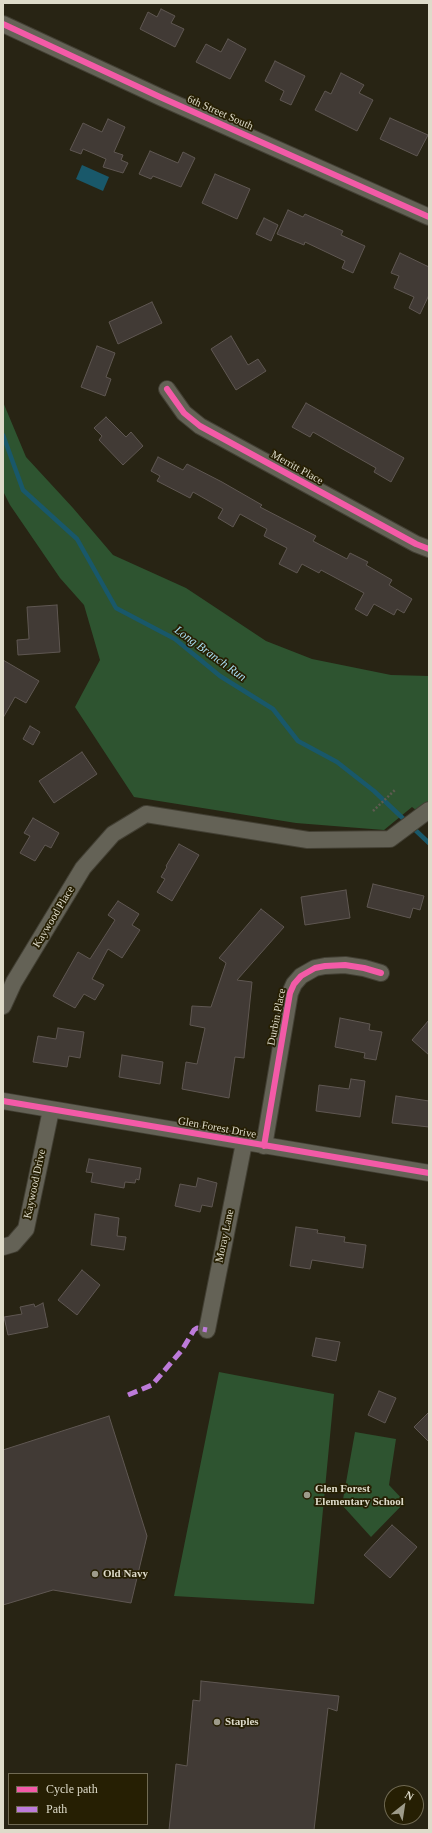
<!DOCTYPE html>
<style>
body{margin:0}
#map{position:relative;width:432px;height:1833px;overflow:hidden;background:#282414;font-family:"Times New Roman",serif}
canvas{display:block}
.frame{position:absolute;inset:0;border:4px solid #dedbca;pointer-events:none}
.legend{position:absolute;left:8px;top:1773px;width:140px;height:52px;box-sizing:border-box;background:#261f03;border:1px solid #706a53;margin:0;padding:5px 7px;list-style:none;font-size:12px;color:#dedbca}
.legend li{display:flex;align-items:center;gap:8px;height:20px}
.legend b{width:20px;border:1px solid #706a53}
.north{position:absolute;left:384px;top:1785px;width:40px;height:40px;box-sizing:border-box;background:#261f03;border:1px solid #706a53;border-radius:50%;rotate:30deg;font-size:11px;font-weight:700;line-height:16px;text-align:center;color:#dedbca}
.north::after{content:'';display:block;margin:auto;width:14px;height:18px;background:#9e9b8a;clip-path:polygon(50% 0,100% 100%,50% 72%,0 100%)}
</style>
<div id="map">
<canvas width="432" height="1833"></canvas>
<div class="frame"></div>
<ul class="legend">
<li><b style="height:5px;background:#f35aa7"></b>Cycle path</li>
<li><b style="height:5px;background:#bd7bd9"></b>Path</li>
</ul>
<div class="north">N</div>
</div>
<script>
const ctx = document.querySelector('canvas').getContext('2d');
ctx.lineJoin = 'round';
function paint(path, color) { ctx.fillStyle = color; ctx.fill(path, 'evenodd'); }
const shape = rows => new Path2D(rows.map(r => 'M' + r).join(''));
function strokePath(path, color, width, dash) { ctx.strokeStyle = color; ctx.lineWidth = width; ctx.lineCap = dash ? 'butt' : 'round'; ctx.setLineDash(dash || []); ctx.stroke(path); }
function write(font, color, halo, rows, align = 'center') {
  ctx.font = font + ' "Times New Roman",serif'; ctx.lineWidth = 3.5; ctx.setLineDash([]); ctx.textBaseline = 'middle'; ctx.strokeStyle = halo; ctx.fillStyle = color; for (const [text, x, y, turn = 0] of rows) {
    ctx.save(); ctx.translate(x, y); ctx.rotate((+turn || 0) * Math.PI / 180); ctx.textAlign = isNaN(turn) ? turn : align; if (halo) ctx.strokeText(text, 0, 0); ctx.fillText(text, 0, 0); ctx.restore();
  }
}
const green = shape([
 [3,402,26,457,73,508,113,555,186,588,266,641,312,659,391,675,429,676,429,820,412,807,384,830,296,823,134,797,75,707,100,660,84,605,60,578,10,505,3,491],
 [219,1372,334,1394,314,1604,174,1596],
 [355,1432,396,1439,389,1485,405,1502,371,1537,342,1505]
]);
const water = shape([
 [82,165,109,177,103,191,76,179]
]);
const stream = shape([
 [3,435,23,490,77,539,116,608,175,639,220,676,273,709,298,741,337,762,374,791,429,843]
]);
const building = shape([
 [161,9,175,16,171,23,184,29,175,47,140,29,148,12,157,17,161,9],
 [228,39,246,49,230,79,196,62,206,44,221,52,228,39],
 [275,61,305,76,291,105,280,100,284,91,265,81,275,61],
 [341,73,364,85,359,93,373,100,357,131,315,110,325,91,331,94,341,73],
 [390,118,428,135,417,156,380,139,390,118],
 [108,119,125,127,114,152,123,155,121,160,128,163,123,173,103,167,106,159,83,149,81,154,70,150,83,123,102,132,108,119],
 [150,151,178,163,183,152,195,158,181,187,153,176,151,179,139,174,150,151],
 [215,174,250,189,237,219,202,203,215,174],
 [288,210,303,217,305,214,343,231,341,235,365,246,353,273,342,268,345,261,305,242,304,245,277,234,288,210],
 [264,218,278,225,271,241,256,234,264,218],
 [400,253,429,267,429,295,420,314,409,308,414,297,394,288,399,276,391,273,400,253],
 [152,302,162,323,118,344,109,322,152,302],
 [231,336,248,365,258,359,266,371,236,390,211,349,231,336],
 [97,346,115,353,106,377,111,379,105,396,81,387,97,346],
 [306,403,404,458,391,482,374,472,376,468,339,447,313,432,310,437,292,427,306,403],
 [106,417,126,437,131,432,143,446,123,465,99,440,102,436,94,428,106,417],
 [158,457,183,470,187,464,222,482,262,505,260,507,316,536,313,541,347,559,350,553,368,562,366,565,392,580,389,585,412,599,404,613,397,609,394,615,374,604,367,616,355,609,364,593,321,570,319,573,302,564,297,573,279,564,287,548,264,536,267,529,240,514,233,527,218,518,223,509,193,492,190,498,157,481,160,476,151,471,158,457],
 [57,605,60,652,18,655,17,640,29,639,27,607,57,605],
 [3,660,39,681,26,703,15,697,3,718,3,660],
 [30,726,40,732,33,745,23,739,30,726],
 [82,752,97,774,54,803,39,781,82,752],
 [33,818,59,833,51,848,45,845,35,861,20,853,30,836,24,833,33,818],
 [179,844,199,855,172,901,157,892,165,879,161,877,167,867,166,866,179,844],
 [373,884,424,896,420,910,413,908,410,918,367,907,373,884],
 [346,890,350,918,305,925,301,897,346,890],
 [118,901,139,914,132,925,140,930,122,958,108,949,92,979,104,985,95,1000,84,994,75,1008,53,996,78,952,90,959,115,920,108,915,118,901],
 [261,909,284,927,237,980,252,982,244,1058,235,1057,229,1098,182,1089,186,1062,197,1064,205,1028,190,1025,192,1006,211,1007,226,963,219,958,261,909],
 [340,1018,370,1024,369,1030,382,1032,376,1060,364,1058,365,1053,335,1047,340,1018],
 [429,1020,429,1055,412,1040,429,1020],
 [58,1028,84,1032,80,1058,69,1056,67,1067,33,1062,38,1036,56,1039,58,1028],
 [122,1055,163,1062,160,1084,119,1077,122,1055],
 [351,1079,365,1081,360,1117,316,1111,319,1085,349,1089,351,1079],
 [396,1096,429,1101,429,1127,392,1123,396,1096],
 [89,1159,141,1168,139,1180,136,1179,135,1183,125,1182,124,1188,91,1182,93,1173,86,1172,89,1159],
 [198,1178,217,1183,212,1207,202,1205,200,1212,175,1206,180,1184,196,1187,198,1178],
 [95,1214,119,1218,117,1236,126,1237,124,1250,91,1245,95,1214],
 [296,1227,318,1230,317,1233,345,1237,344,1242,366,1245,363,1268,312,1260,310,1269,290,1266,296,1227],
 [82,1270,100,1285,77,1315,58,1300,82,1270],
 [43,1303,48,1327,8,1335,4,1317,22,1314,20,1307,34,1304,35,1307,43,1303],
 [316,1338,340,1342,336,1361,312,1356,316,1338],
 [379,1391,396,1398,385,1423,368,1415,379,1391],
 [429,1412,429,1442,414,1427,429,1412],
 [109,1416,147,1536,131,1603,53,1590,3,1605,3,1450,109,1416],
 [392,1525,417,1547,390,1578,364,1555,392,1525],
 [201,1681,339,1696,337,1711,328,1708,314,1830,169,1830,176,1764,187,1766,193,1700,200,1701,201,1681]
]);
const path = shape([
 [373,811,396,789]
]);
const minor = shape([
 [3,24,160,97,429,217],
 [167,389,184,413,200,426,416,544,429,549],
 [3,1006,14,982,83,868,113,834,146,814,308,840,390,839,429,810],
 [3,1101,429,1173],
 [264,1146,290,993,294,984,301,976,315,968,325,966,345,965,364,968,381,973],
 [3,1247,13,1244,26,1229,51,1110],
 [207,1330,244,1143]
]);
const quiet = shape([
 [128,1395,152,1385,182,1350,194,1330,197,1328,207,1330]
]);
const cycleway = shape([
 [3,24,160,97,429,217],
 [167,389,184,413,200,426,416,544,429,549],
 [3,1101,429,1173],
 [264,1146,290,993,294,984,301,976,315,968,325,966,345,965,364,968,381,973]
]);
const markers = [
 [307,1495,4,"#9e9b8a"],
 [95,1574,4,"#9e9b8a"],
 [217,1722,4,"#9e9b8a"]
];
const streetNames = [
 ["6th Street South",220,113,24],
 ["Merritt Place",297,468,29],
 ["Kaywood Place",54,917,-59],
 ["Durbin Place",277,1017,-79],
 ["Glen Forest Drive",217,1128,10],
 ["Kaywood Drive",35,1184,-78],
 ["Moray Lane",225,1236,-78]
];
const poiNames = [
 ["Glen Forest",315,1489],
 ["Elementary School",315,1502],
 ["Old Navy",103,1574],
 ["Staples",225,1722]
];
const waterNames = [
 ["Long Branch Run",210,654,36]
];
paint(green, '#2e5430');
paint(water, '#19586a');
strokePath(stream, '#19586a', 4.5);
paint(building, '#413a35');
strokePath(building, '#5f5752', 1);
strokePath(minor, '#423f33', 18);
strokePath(path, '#5e5b50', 2.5, [2, 2]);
strokePath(minor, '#646256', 16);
strokePath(quiet, '#bd7bd9', 5, [10, 5]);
strokePath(cycleway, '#f35aa7', 6);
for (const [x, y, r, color] of markers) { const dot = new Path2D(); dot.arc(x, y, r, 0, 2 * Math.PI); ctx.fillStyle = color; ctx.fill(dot); strokePath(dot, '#261f03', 1.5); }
write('11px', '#dedbca', '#261f03', streetNames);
write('bold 11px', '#dedbca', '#261f03', poiNames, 'left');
write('italic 12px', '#a9def3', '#261f03', waterNames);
</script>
